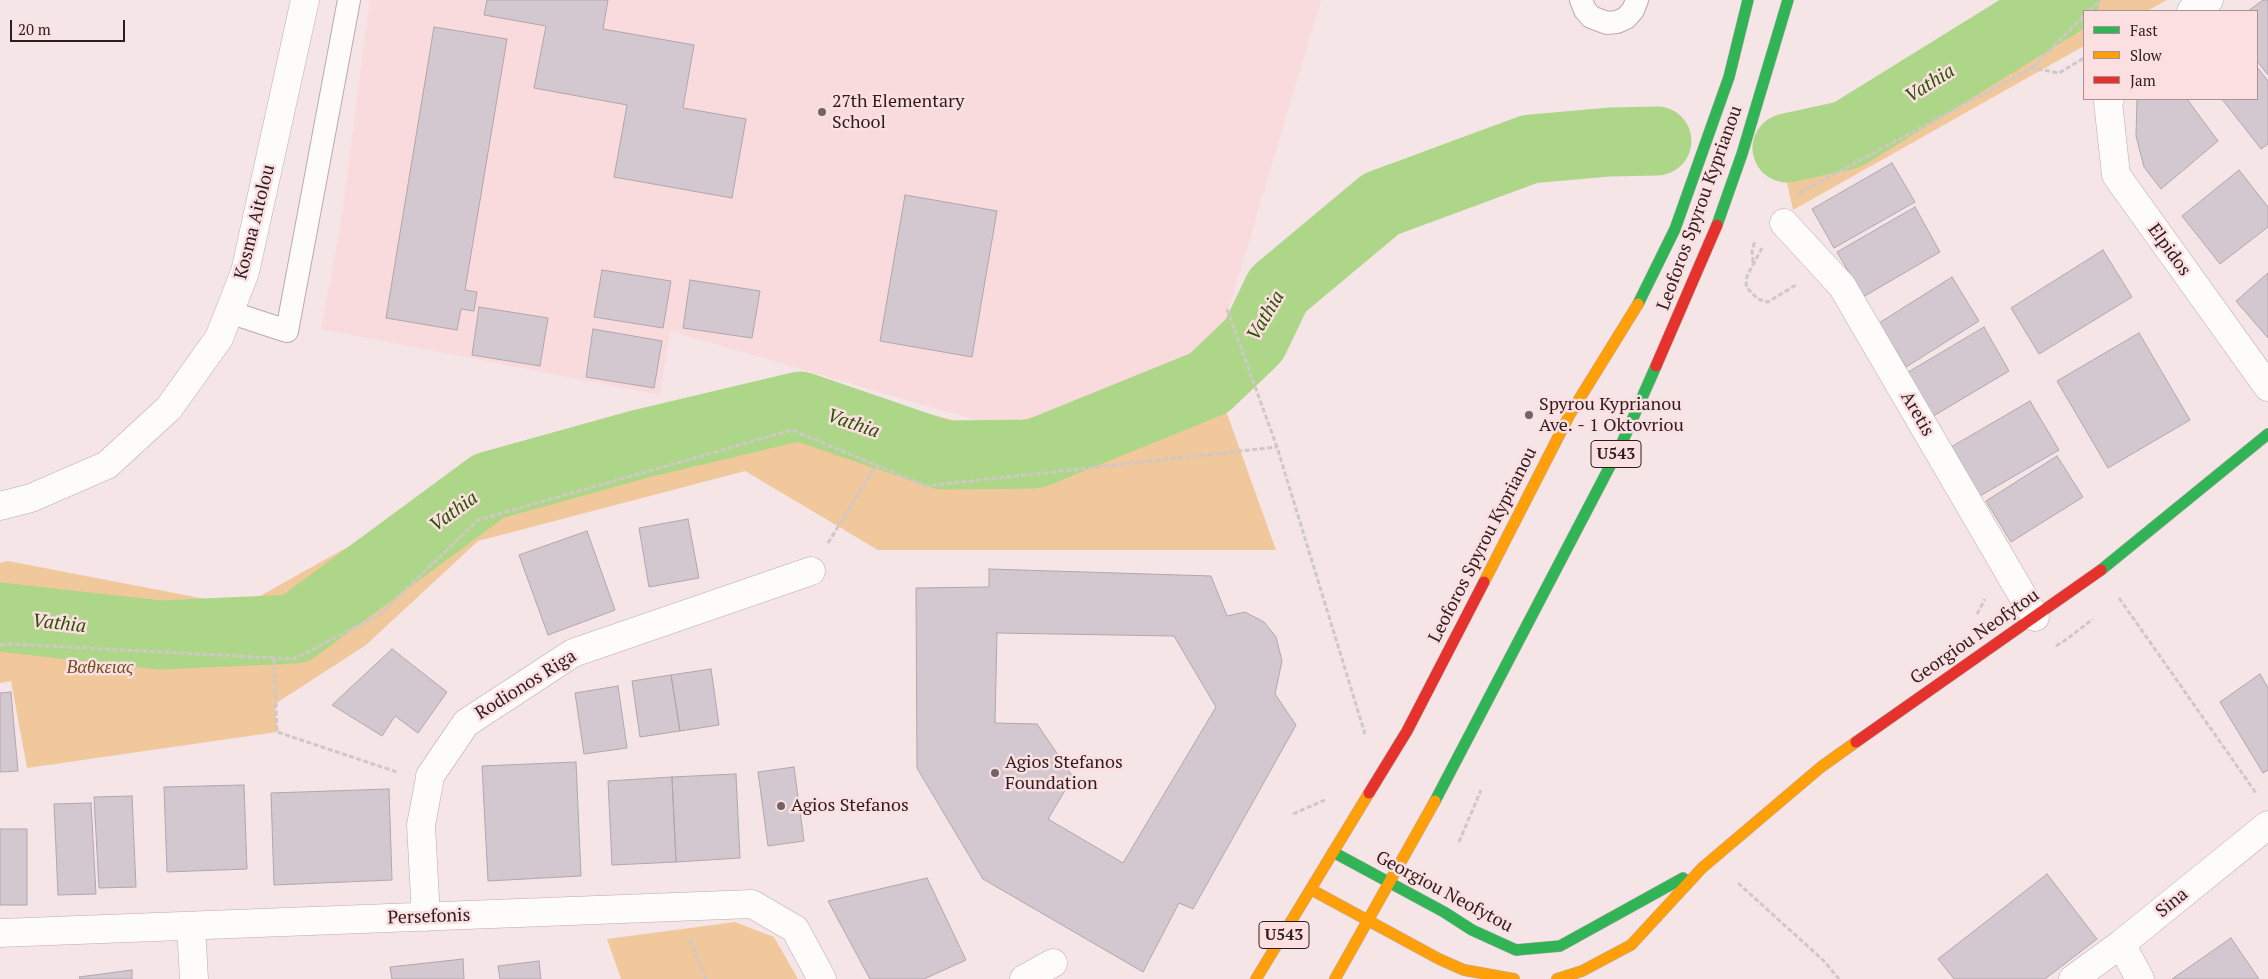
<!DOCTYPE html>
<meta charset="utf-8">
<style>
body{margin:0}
#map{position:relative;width:2268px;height:979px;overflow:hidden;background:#f5e5e7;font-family:"PT Serif",serif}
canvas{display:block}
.legend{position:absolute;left:2083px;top:10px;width:175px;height:90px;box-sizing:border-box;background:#fbdfe1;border:1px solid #a99193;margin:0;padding:6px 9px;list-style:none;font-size:15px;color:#2d1d1e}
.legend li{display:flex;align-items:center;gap:10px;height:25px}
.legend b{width:25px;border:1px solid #a99193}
.scale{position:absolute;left:10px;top:20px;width:115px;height:22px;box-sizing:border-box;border:2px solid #2d1d1e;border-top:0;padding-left:6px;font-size:15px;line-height:18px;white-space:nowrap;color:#2d1d1e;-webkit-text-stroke:4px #fbdfe1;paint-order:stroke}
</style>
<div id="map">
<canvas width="2268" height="979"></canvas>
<ul class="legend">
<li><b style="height:6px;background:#30b455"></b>Fast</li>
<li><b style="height:6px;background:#ff9f0a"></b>Slow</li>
<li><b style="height:6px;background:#e5322d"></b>Jam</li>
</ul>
<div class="scale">20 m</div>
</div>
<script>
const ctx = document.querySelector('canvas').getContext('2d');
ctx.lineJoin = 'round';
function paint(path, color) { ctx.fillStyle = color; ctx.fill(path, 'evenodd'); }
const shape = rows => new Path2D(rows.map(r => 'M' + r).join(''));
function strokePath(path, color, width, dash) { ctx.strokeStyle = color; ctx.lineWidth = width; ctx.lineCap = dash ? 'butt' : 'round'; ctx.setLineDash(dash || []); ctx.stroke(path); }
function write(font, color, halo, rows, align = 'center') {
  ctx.font = font + ' "PT Serif",serif'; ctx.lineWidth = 5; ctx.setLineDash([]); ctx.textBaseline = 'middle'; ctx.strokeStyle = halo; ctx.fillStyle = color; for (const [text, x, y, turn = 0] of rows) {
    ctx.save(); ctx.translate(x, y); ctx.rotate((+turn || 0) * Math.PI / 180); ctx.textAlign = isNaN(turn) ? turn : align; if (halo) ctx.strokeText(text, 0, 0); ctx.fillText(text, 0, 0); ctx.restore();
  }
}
const built = shape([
 [370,0,1321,0,1211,369,996,426,670,331,660,395,321,329,341,223]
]);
const green = shape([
 [2059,0,2167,0,2147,11,2084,11,2084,46,1793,210,1785,173],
 [1211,369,1276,550,878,550,745,471,478,541,366,645,275,704,277,732,27,768,11,681,0,683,0,563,8,561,242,606,489,468,790,379,988,429],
 [735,922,774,937,798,979,621,979,607,939]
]);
const river = shape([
 [1787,148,1847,135,2065,0],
 [0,617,160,635,295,629,489,486,640,444,800,406,943,455,1034,454,1209,383,1254,340,1278,290,1381,204,1530,149,1610,142,1657,141]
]);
const building = shape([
 [487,0,608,0,603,29,694,45,683,108,746,119,732,198,614,177,627,105,534,88,546,26,484,15,487,0],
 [2263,0,2268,0,2268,75,2257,61,2257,11,2248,11,2263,0],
 [434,27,507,39,465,290,477,292,474,311,461,309,457,330,386,318,434,27],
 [2257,67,2268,81,2268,144,2261,149,2222,99,2257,99,2257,67],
 [2137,99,2187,99,2218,141,2161,189,2144,167,2136,136,2137,99],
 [1892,163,1915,202,1834,248,1812,209,1892,163],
 [2239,170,2268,207,2268,227,2220,264,2182,216,2239,170],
 [905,195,997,211,972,357,880,341,905,195],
 [1915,207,1940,252,1863,297,1837,252,1915,207],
 [2103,250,2132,297,2039,354,2011,308,2103,250],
 [602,270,671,281,663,328,594,317,602,270],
 [2268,273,2268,338,2236,301,2268,273],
 [1952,277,1979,321,1906,367,1879,323,1952,277],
 [690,280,760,291,752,338,683,328,690,280],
 [479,307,548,318,540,366,472,355,479,307],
 [1984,327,2009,371,1930,418,1905,374,1984,327],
 [593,329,662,341,654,388,586,377,593,329],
 [2139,333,2190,420,2108,468,2057,381,2139,333],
 [2030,401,2059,450,1980,496,1951,447,2030,401],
 [2057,456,2083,497,2011,542,1986,501,2057,456],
 [688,519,699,578,649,587,639,528,688,519],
 [587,531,615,610,548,635,519,555,587,531],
 [989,569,1211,576,1227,616,1245,612,1264,622,1276,637,1282,661,1275,694,1296,725,1193,909,1179,903,1143,972,983,879,917,768,916,588,989,587,989,569],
 [997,633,1174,636,1216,707,1123,863,1048,819,1073,777,1037,724,995,723,997,633],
 [392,649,447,692,418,733,395,716,382,736,332,705,392,649],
 [711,669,719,725,680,731,671,675,711,669],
 [2260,674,2268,688,2268,770,2263,773,2220,702,2260,674],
 [671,675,680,731,640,737,632,681,671,675],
 [618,686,627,748,584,754,575,693,618,686],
 [11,692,18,771,0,772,0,693,11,692],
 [576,762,581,876,488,881,482,766,576,762],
 [794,767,804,841,768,846,758,772,794,767],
 [736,774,740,858,676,862,672,777,736,774],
 [672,777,676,862,612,865,608,781,672,777],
 [244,785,247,869,167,872,164,787,244,785],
 [389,789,392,880,274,885,271,793,389,789],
 [132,796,136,887,99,888,94,797,132,796],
 [91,803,96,894,58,895,54,804,91,803],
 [0,829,27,829,27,905,0,905,0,829],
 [2047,874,2097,939,2045,979,1954,979,1938,959,2047,874],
 [927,878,966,960,924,979,870,979,828,901,927,878],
 [2231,938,2259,979,2172,979,2231,938],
 [463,959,464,979,392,979,390,967,463,959],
 [539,961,541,979,500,979,498,966,539,961],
 [132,970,132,979,80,979,79,977,132,970]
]);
const path = shape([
 [2089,11,2101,0],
 [2032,68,2084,16],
 [1799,193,2032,68,2059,73,2084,58],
 [1762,248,1747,276,1746,287,1758,299,1768,302,1796,285],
 [1753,262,1752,251,1755,241],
 [1227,309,1277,447,1365,734],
 [828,543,876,465],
 [2119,598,2256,793],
 [1977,614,1985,599],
 [0,645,10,644,294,659,379,615,478,520,792,430,926,486,1277,447],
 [2056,646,2067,639,2093,619],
 [274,658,277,732,397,772],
 [1293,814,1325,800],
 [1459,842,1481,790],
 [1738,883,1823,960,1839,979],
 [690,940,706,979]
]);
const lane = shape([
 [1581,0,1585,10,1591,17,1607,23,1617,22,1626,18,1633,10,1637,0],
 [229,312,287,331,349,0]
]);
const street = shape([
 [2191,11,2209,0],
 [2110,99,2108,102,2116,175,2268,387],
 [1784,223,1842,286,2035,617],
 [0,506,31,498,107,465,169,408,219,338,245,272,305,0],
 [426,917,421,825,429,783,430,776,466,723,573,653,811,571],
 [191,926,194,979],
 [0,933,752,904,795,929,822,979],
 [2121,944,2140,979],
 [1024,979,1053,963],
 [2073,979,2121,944,2268,825]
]);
const fast = shape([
 [1717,225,1742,154,1788,0],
 [1638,304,1675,229,1729,77,1748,0],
 [2101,570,2268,434],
 [1435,801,1621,445,1656,366],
 [1333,852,1444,912,1472,930,1516,950,1560,946,1683,878]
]);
const slow = shape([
 [1484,582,1570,414,1638,304],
 [1312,890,1439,959,1464,970,1514,979],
 [1256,979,1369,793],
 [1335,979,1435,801],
 [1557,979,1582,971,1631,945,1702,868,1821,767,1856,742]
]);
const jam = shape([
 [1656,366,1717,225],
 [1856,742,2101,570],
 [1369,793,1407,731,1484,582]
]);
const markers = [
 [822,112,5,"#736364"],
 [1529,415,5,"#736364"],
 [995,773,5,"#736364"],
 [781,806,5,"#736364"]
];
const shields = [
 [1616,454,50],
 [1284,935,50]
];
const shieldNames = [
 ["U543",1616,454],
 ["U543",1284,935]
];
const poiNames = [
 ["27th Elementary",832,102],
 ["School",832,123],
 ["Spyrou Kyprianou",1539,405],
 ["Ave. - 1 Oktovriou",1539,426],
 ["Agios Stefanos",1005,763],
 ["Foundation",1005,784],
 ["Agios Stefanos",791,806]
];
const streetNames = [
 ["Leoforos Spyrou Kyprianou",1700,208,-70],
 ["Kosma Aitolou",255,222,-76],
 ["Elpidos",2169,250,54],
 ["Aretis",1917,414,60],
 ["Leoforos Spyrou Kyprianou",1483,545,-63],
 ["Georgiou Neofytou",1975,637,-35],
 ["Rodionos Riga",526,685,-32],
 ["Georgiou Neofytou",1444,892,28],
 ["Sina",2172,903,-39],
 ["Persefonis",429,917,-2]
];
const parkNames = [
 ["Βαθκειας",100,668]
];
const waterNames = [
 ["Vathia",1930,84,-32],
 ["Vathia",1266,316,-59],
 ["Vathia",853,424,19],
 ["Vathia",454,512,-36],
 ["Vathia",59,624,6]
];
paint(built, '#f9dbdd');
paint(green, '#f0c89b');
strokePath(river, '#aed688', 69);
paint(building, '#d3c8cf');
strokePath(building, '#b0a6ac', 1);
strokePath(lane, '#baabad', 24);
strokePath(street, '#baabad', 29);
strokePath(fast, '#baabad', 12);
strokePath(slow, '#baabad', 12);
strokePath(jam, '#baabad', 12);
strokePath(path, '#cfc7c8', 3, [5, 2.5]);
strokePath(lane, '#fefbfb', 22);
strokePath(street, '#fefbfb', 28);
strokePath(fast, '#30b455', 11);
strokePath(slow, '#ff9f0a', 11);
strokePath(jam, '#e5322d', 11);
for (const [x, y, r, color] of markers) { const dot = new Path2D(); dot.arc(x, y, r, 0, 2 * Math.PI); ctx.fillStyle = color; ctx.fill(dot); strokePath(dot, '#fbdfe1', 2); }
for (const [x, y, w] of shields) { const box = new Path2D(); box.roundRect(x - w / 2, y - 13.5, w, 27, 4); ctx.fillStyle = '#fbdfe1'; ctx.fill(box); strokePath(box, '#2d1d1e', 1); }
write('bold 16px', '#2d1d1e', null, shieldNames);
write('18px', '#2d1d1e', '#fbdfe1', poiNames, 'left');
write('18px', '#2d1d1e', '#fbdfe1', streetNames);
write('italic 18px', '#715022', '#fbdfe1', parkNames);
write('italic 19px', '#2a5100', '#fbdfe1', waterNames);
</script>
